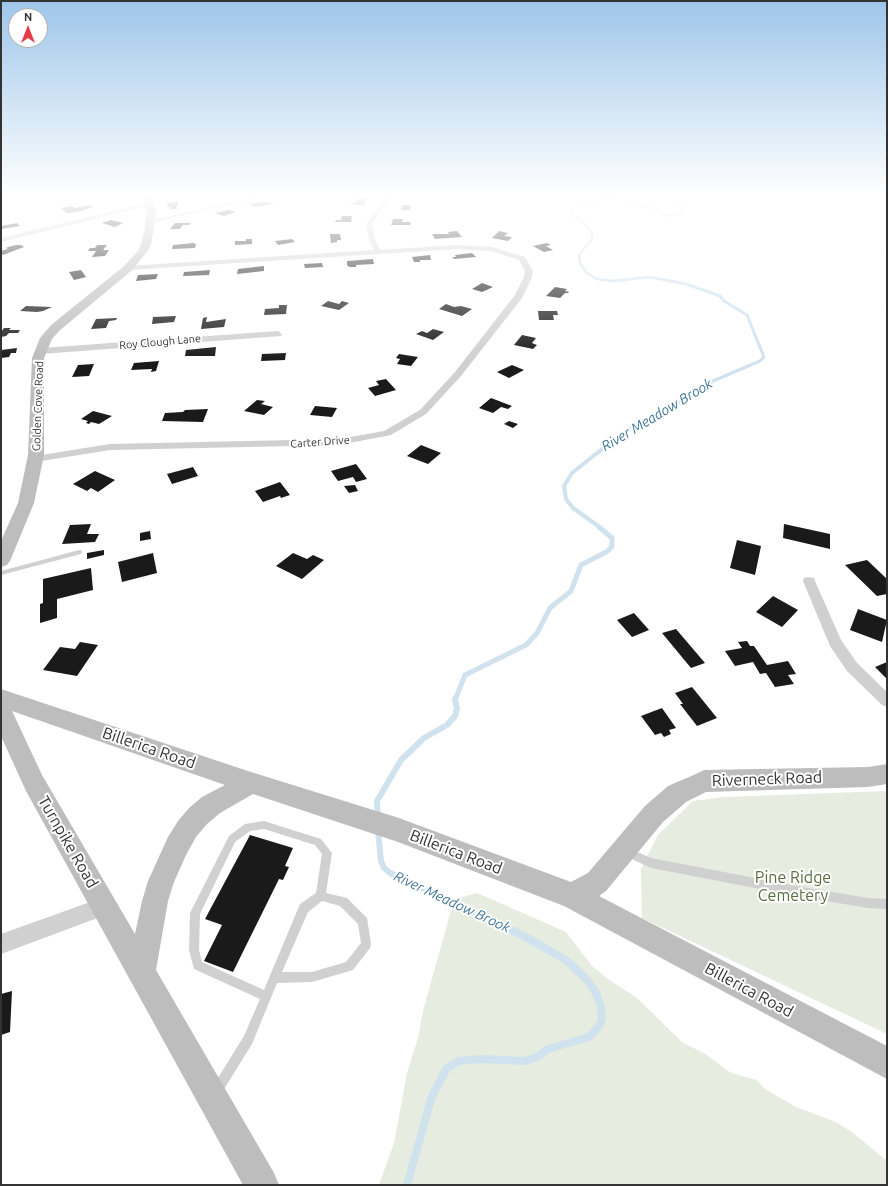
<!DOCTYPE html>
<style>
body{margin:0}
#map{position:relative;width:888px;height:1186px;overflow:hidden;background:#fff;font-family:Ubuntu,sans-serif}
canvas{display:block}
.frame{position:absolute;inset:0;border:2px solid #333;pointer-events:none}
.north{position:absolute;left:8px;top:8px;width:40px;height:40px;box-sizing:border-box;background:#fff;border:1px solid #adadad;border-radius:50%;rotate:0deg;font-size:11px;font-weight:700;line-height:16px;text-align:center;color:#333}
.north::after{content:'';display:block;margin:auto;width:14px;height:18px;background:#e63946;clip-path:polygon(50% 0,100% 100%,50% 72%,0 100%)}
</style>
<div id="map">
<canvas width="888" height="1186"></canvas>
<div class="frame"></div>
<div class="north">N</div>
</div>
<script>
const ctx = document.querySelector('canvas').getContext('2d');
ctx.lineJoin = 'round';
function paint(path, color) { ctx.fillStyle = color; ctx.fill(path, 'evenodd'); }
const shape = rows => new Path2D(rows.map(r => 'M' + r).join(''));
function strokePath(path, color, width, dash) { ctx.strokeStyle = color; ctx.lineWidth = width; ctx.lineCap = dash ? 'butt' : 'round'; ctx.setLineDash(dash || []); ctx.stroke(path); }
function write(font, color, halo, rows, align = 'center') {
  ctx.font = font + ' Ubuntu,sans-serif'; ctx.lineWidth = 4; ctx.setLineDash([]); ctx.textBaseline = 'middle'; ctx.strokeStyle = halo; ctx.fillStyle = color; for (const [text, x, y, turn = 0] of rows) {
    ctx.save(); ctx.translate(x, y); ctx.rotate((+turn || 0) * Math.PI / 180); ctx.textAlign = isNaN(turn) ? turn : align; if (halo) ctx.strokeText(text, 0, 0); ctx.fillText(text, 0, 0); ctx.restore();
  }
}
const green = shape([
 [887,791,887,1034,642,918,641,869,658,835,693,801,724,797],
 [477,893,566,932,592,966,608,979,637,998,683,1043,704,1053,731,1073,757,1080,765,1089,796,1107,836,1122,853,1133,887,1161,887,1185,379,1185,394,1143,407,1073,418,1038,423,1011,450,914,459,898]
]);
const streamFar5 = shape([
 [671,195,681,205,682,210,680,213,667,216,661,215,655,208,632,205,618,198,603,199,585,204,573,210,572,213,573,216,585,224,592,233,592,239,579,255,580,263,587,273,597,279,614,281,649,277,676,282]
]);
const streamFar4 = shape([
 [670,281,686,284,720,296,724,301,747,315,764,357,760,361,713,381,708,386,698,391]
]);
const streamFar3 = shape([
 [601,528,573,508,566,499,564,486,572,473,621,434,700,390]
]);
const streamFar2 = shape([
 [455,700,465,675,526,645,537,633,550,608,571,591,581,565,608,551,612,546,612,538,599,527]
]);
const streamFar1 = shape([
 [378,818,377,801,401,760,424,738,447,725,455,716,457,709,455,699],
 [378,830,381,861,384,868,390,873,481,916]
]);
const stream = shape([
 [407,1185,432,1096,447,1068,459,1061,480,1059,525,1061,537,1057,548,1049,589,1037,600,1025,602,1018,601,1007,596,993,588,981,566,960,522,935,479,915]
]);
const building = shape([
 [357,199,366,199,364,205,350,204,351,203,355,203],
 [264,201,274,204,254,207,250,204],
 [177,202,178,206,176,206,177,209,170,209,170,207,168,207,167,203],
 [90,205,93,207,77,212,67,213,61,208,71,206,74,208],
 [402,205,411,205,410,210,401,210],
 [229,210,235,212,224,216,215,213],
 [342,216,352,216,351,222,335,222,336,220,341,220],
 [393,219,403,219,402,222,411,222,410,225,391,225],
 [111,220,123,223,115,227,102,223],
 [17,223,20,226,1,229,1,226],
 [175,223,191,223,189,225,183,225,180,229,170,229],
 [457,231,462,237,435,239,432,234,449,234,448,232],
 [499,231,508,233,504,236,512,237,508,241,492,238],
 [330,234,340,234,341,240,337,240,337,242,331,243],
 [246,239,252,239,252,244,235,245,235,241,246,241],
 [292,239,295,242,278,245,275,241],
 [193,243,196,244,195,248,172,249,173,245],
 [547,243,551,245,546,246,553,250,544,252,533,246],
 [16,245,21,245,24,247,3,255,1,253,1,251,8,249,6,248,8,247],
 [97,245,107,245,103,250,109,250,105,256,92,257,96,251,88,251,90,248,95,248],
 [472,253,476,257,454,259,452,257,456,257,455,255],
 [430,255,431,260,420,260,420,262,414,262,412,257],
 [373,259,374,264,356,265,356,267,349,267,347,265,347,261],
 [322,263,323,267,305,268,304,264],
 [264,266,264,271,237,274,238,269],
 [81,270,86,277,74,280,69,272],
 [210,270,209,275,183,276,184,272],
 [158,274,156,279,136,281,138,275],
 [482,283,493,287,482,292,472,289],
 [555,287,567,289,565,291,569,292,568,293,565,293,560,298,546,296],
 [328,301,339,304,342,301,349,303,339,310,321,306],
 [446,304,454,307,461,306,472,309,462,316,439,309],
 [279,305,287,305,286,314,264,315,265,309,279,308],
 [26,306,52,307,43,311,37,312,20,311],
 [538,311,557,311,558,315,553,315,554,320,539,320],
 [176,316,174,322,152,324,153,317],
 [207,317,206,322,226,319,224,327,201,329,203,318],
 [117,318,116,320,109,321,106,328,91,329,96,319],
 [4,328,11,328,9,330,20,330,18,333,9,333,6,336,1,337,1,332],
 [433,329,444,332,433,340,416,334,422,331,427,333],
 [522,335,536,338,532,343,537,345,533,349,514,345],
 [216,347,215,356,185,356,186,350],
 [17,348,16,353,11,353,9,357,1,358,1,350],
 [286,353,285,360,261,361,262,354],
 [399,354,418,357,411,366,397,364,400,359,396,358],
 [159,361,156,371,151,372,152,369,131,370,134,363],
 [94,364,89,376,72,377,78,365],
 [512,365,524,370,509,378,497,372],
 [386,379,396,390,375,396,368,388,379,385,376,381],
 [491,398,512,406,508,409,501,407,493,413,479,408],
 [257,400,265,401,261,404,273,407,264,415,244,411],
 [315,406,337,408,332,417,310,415],
 [208,409,203,422,162,421,165,413,183,412,185,410],
 [93,411,112,416,99,424,91,422,89,424,86,423,88,421,81,419],
 [509,421,518,424,513,428,504,424],
 [421,445,441,453,428,464,407,456],
 [356,464,367,479,356,482,353,477,338,481,331,471],
 [193,467,198,476,172,484,167,474],
 [95,471,115,480,98,492,91,488,87,491,73,484],
 [280,482,290,495,281,498,280,496,263,502,255,491],
 [355,485,358,491,349,493,344,486],
 [91,524,87,534,99,534,95,542,62,544,70,525],
 [784,524,830,534,830,549,783,538],
 [150,531,151,539,140,541,140,533],
 [737,540,761,546,755,575,730,568],
 [104,550,104,555,87,559,87,553],
 [153,553,157,573,122,582,118,562],
 [293,553,307,559,313,555,324,560,302,579,276,566],
 [867,560,887,579,887,594,877,596,845,565],
 [91,568,93,590,57,599,57,618,40,623,40,604,43,603,43,579],
 [773,596,798,610,782,627,756,612],
 [858,609,887,620,882,642,850,630],
 [634,613,649,630,632,637,617,620],
 [676,629,705,663,691,668,662,633],
 [747,641,750,646,754,646,767,665,788,661,796,674,788,675,794,684,775,687,766,673,760,674,753,662,735,666,725,651,742,648,738,642],
 [80,642,98,645,77,676,43,670,60,647,75,649],
 [887,662,887,679,875,667],
 [692,687,717,718,697,726,680,704,683,704,675,693],
 [662,708,676,728,669,730,671,734,664,737,661,733,655,735,641,716],
 [250,835,293,848,285,866,289,867,283,880,279,879,233,972,204,961,222,925,205,919],
 [12,991,10,1032,1,1035,1,994]
]);
const path = shape([
 [1,203,36,195]
]);
const service = shape([
 [79,550,81,550,82,552,81,554,1,575,1,571,79,550],
 [264,821,321,839,332,853,326,893,347,898,367,918,371,944,370,948,353,970,312,982,277,983,252,1044,221,1094,217,1096,213,1094,211,1090,213,1086,244,1036,260,999,194,969,189,950,190,913,229,836,245,824,264,821],
 [264,829,315,845,322,854,316,893,300,904,264,990,202,962,199,950,200,914,235,842,250,831,264,829],
 [322,901,340,906,358,924,361,943,346,962,312,972,282,972,308,912,322,901],
 [626,847,651,858,802,887,868,898,887,899,887,909,868,908,802,897,651,868,623,855,621,852,623,849,626,847]
]);
const minor = shape([
 [263,195,272,195,151,223,148,221,263,195],
 [386,195,392,195,372,224,375,240,380,250,457,245,492,247,525,257,533,271,532,277,522,298,461,376,426,414,391,435,339,445,110,450,35,462,31,461,30,459,31,457,35,456,110,444,339,439,384,431,420,410,455,372,515,295,524,277,525,271,519,260,491,251,457,249,128,270,124,268,128,266,374,250,369,240,366,224,386,195],
 [150,202,153,204,152,205,1,242,1,238,150,202],
 [278,331,282,334,281,336,41,354,37,351,41,348,278,331],
 [809,577,814,578,815,581,841,640,857,663,887,692,887,707,882,705,847,671,830,646,803,581,804,578,809,577],
 [104,897,111,899,113,906,111,913,1,954,1,934,104,897]
]);
const secondary = shape([
 [144,195,152,195,156,213,151,245,147,252,131,271,59,331,52,339,44,358,44,455,34,503,10,561,7,565,1,567,1,541,18,503,28,455,32,358,40,338,51,325,123,267,138,251,141,245,145,227,146,213,144,195],
 [1,689,251,772,399,818,571,882,588,873,645,806,668,786,696,774,704,770,868,767,887,764,887,784,868,787,706,792,686,802,663,822,606,891,599,896,887,1046,887,1079,564,906,398,842,253,794,220,813,207,824,196,837,186,855,174,882,168,901,156,970,274,1173,279,1185,243,1185,26,791,1,736,1,689],
 [12,711,225,785,202,797,189,808,178,821,168,837,148,881,142,901,135,934,42,775,12,711]
]);
const farStreetnames = [
 ["Roy Clough Lane",160,342,-5],
 ["Golden Cove Road",38,406,-88],
 ["Carter Drive",320,442,-4]
];
const waterNames = [
 ["River Meadow Brook",657,415,-31],
 ["River Meadow Brook",452,902,25]
];
const nearStreetnames = [
 ["Billerica Road",149,748,19],
 ["Riverneck Road",767,779,-2],
 ["Turnpike Road",68,842,60],
 ["Billerica Road",456,852,21],
 ["Billerica Road",749,990,28]
];
const nearParknames = [
 ["Pine Ridge",793,878],
 ["Cemetery",793,896]
];
paint(green, '#e6ecdf');
strokePath(streamFar5, '#cfe2ee', 2.5);
strokePath(streamFar4, '#cfe2ee', 3);
strokePath(streamFar3, '#cfe2ee', 4);
strokePath(streamFar2, '#cfe2ee', 5);
strokePath(streamFar1, '#cfe2ee', 6);
strokePath(stream, '#cfe2ee', 8);
paint(building, '#1a1a1a');
strokePath(path, '#cdcdcd', 1.5, [1, 1]);
paint(service, '#d0d0d0');
paint(minor, '#d0d0d0');
paint(secondary, '#bdbdbd');
const sky = ctx.createLinearGradient(0, 0, 0, 361);
sky.addColorStop(0, '#9ec6ea');
sky.addColorStop(0.54, '#fff');
sky.addColorStop(1, '#ffffff00');
ctx.fillStyle = sky;
ctx.fillRect(0, 0, 888, 361);
write('11px', '#333', '#fff', farStreetnames);
write('italic 14px', '#3f7597', '#fff', waterNames);
write('16px', '#333', '#fff', nearStreetnames);
write('16px', '#56703f', '#fff', nearParknames);
</script>
